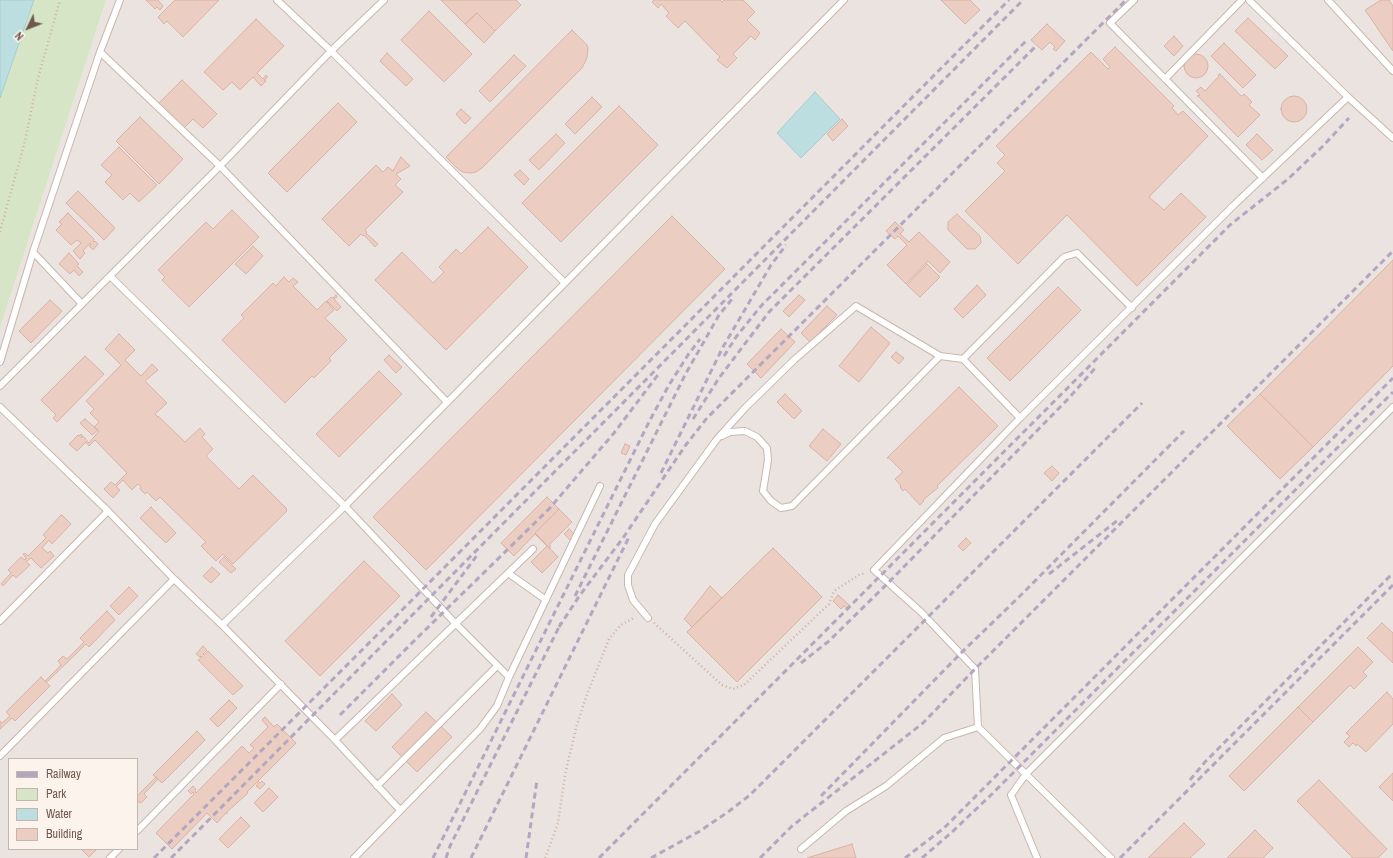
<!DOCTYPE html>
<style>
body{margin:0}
#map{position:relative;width:1393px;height:858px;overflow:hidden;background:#f9f0e6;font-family:"Archivo Narrow",sans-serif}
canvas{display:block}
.legend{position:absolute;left:8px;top:758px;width:130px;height:92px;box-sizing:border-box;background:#fcf4ec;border:1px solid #c4b5ad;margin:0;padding:5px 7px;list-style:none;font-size:12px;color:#6f574e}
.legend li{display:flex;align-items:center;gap:8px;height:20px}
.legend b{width:20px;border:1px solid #c4b5ad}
.north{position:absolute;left:8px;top:8px;width:40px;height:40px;-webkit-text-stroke:3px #fcf4ec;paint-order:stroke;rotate:227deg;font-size:11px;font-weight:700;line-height:16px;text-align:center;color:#6f574e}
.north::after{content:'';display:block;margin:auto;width:14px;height:18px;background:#6f574e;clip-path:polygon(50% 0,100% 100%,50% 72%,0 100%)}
</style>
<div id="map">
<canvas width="1393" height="858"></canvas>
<ul class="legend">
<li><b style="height:5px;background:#b2a6c1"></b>Railway</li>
<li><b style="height:11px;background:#d6e5c6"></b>Park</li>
<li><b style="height:11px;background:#bddee0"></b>Water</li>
<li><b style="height:11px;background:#ebcec1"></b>Building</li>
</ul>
<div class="north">N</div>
</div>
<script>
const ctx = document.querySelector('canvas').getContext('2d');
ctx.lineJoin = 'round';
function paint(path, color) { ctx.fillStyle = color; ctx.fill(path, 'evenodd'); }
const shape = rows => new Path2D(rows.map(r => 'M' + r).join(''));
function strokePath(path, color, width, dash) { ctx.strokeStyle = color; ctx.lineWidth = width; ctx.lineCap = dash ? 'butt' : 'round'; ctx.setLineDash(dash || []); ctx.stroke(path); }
const industrial = shape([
 [106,0,1393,0,1393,858,0,858,0,328],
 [9,759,137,759,137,849,9,849]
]);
const green = shape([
 [34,0,106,0,0,328,0,98]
]);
const water = shape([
 [0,0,34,0,0,98,0,0],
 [815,92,840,119,801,158,777,133,815,92]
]);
const building = shape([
 [146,0,158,0,163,6,160,10,157,7,155,9,146,0],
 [175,0,219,0,183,37,167,21,164,24,158,17,175,0],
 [441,0,516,0,521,5,495,31,477,13,465,24,441,0],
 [654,0,720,0,722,2,724,0,743,0,755,12,747,20,760,33,755,40,751,36,733,54,737,58,727,68,717,60,720,57,685,21,678,28,666,16,669,13,661,4,658,8,652,2,654,0],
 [941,0,970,0,980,10,965,24,941,0],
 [1381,0,1389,0,1393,6,1393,51,1365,10,1381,0],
 [429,11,472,54,444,82,401,40,429,11],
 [477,13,495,31,484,43,465,24,477,13],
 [1248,18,1288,56,1275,69,1235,31,1248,18],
 [256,19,284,46,257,73,263,79,266,75,268,77,264,80,266,81,261,86,253,77,240,90,232,82,223,90,204,72,256,19],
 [1047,24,1065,41,1056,51,1053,49,1055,47,1050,42,1042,50,1031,40,1047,24],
 [572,30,587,45,588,48,587,58,582,68,482,168,476,172,470,173,463,172,457,168,446,157,572,30],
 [1174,36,1183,46,1174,56,1164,46,1174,36],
 [1224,43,1256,75,1243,88,1211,56,1224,43],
 [1115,47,1174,106,1172,108,1178,115,1183,111,1208,136,1149,197,1164,210,1181,193,1206,217,1137,286,1067,215,1018,264,965,211,1005,171,997,163,1005,155,996,146,1091,52,1108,69,1110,67,1103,59,1115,47],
 [387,53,413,79,406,86,380,61,387,53],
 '1184 66a12 12 0 1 1 24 0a12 12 0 1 1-24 0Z',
 [514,55,526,66,490,102,479,91,514,55],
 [1220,74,1240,95,1242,96,1244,94,1252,102,1249,105,1260,115,1238,137,1199,97,1197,96,1200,95,1196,91,1201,87,1205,91,1219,76,1218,75,1220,74],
 [182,80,217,114,203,128,193,119,184,128,159,103,182,80],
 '1281 109a13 13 0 1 1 26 0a13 13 0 1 1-26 0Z',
 [592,97,602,107,575,134,565,124,592,97],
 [338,103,357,122,287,192,268,173,338,103],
 [619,106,658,145,561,242,522,203,619,106],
 [461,109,471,118,465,124,456,114,461,109],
 [140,117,183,159,159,184,116,141,140,117],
 [842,119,848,126,833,141,827,134,842,119],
 [556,134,565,143,539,170,529,160,556,134],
 [1257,134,1273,150,1262,160,1246,145,1257,134],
 [119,147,157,185,139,202,130,193,123,200,105,182,112,175,101,165,119,147],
 [401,157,410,166,396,174,401,179,395,185,403,192,365,230,367,232,366,233,378,244,375,247,364,235,363,236,361,234,349,246,322,219,376,165,383,172,388,167,393,171,401,157],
 [520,170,529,179,524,185,514,175,520,170],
 [78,191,115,228,104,240,66,203,78,191],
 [232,210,259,237,189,307,162,280,165,277,158,270,206,222,213,229,232,210],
 [68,213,94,239,93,241,94,242,95,241,98,244,93,250,89,246,91,245,90,243,83,251,85,253,80,259,73,251,81,243,77,240,71,245,56,230,62,224,59,222,68,213],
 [957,214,980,236,981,243,975,249,967,249,948,230,948,222,957,214],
 [672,216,725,269,426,570,373,517,672,216],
 [895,222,904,230,900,234,909,242,919,232,950,262,940,273,928,261,906,284,887,265,907,245,898,236,895,239,886,231,895,222],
 [488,227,528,267,446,350,375,280,402,252,433,283,444,272,439,267,456,249,461,254,488,227],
 [253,246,263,256,246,274,235,264,253,246],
 [69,253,79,264,77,266,83,272,79,276,74,270,70,274,59,264,69,253],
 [1393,260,1393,366,1313,447,1260,394,1393,260],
 [927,264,940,277,920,297,907,285,927,264],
 [284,277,289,282,293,278,298,282,293,286,317,310,326,301,334,310,325,318,347,340,329,358,331,361,314,378,312,376,285,403,222,340,244,318,241,315,273,283,276,286,284,277],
 [977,285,986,295,963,318,954,309,977,285],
 [1058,287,1081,310,1010,381,987,358,1058,287],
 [336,295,337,297,334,299,341,307,337,311,327,301,331,297,333,298,336,295],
 [799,295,805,300,789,317,783,311,799,295],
 [50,300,62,311,31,343,19,331,50,300],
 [827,306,837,315,810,342,801,333,827,306],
 [871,327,890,343,859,382,839,366,871,327],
 [781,329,795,342,761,378,747,364,781,329],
 [119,334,135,350,125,360,141,376,152,364,158,370,145,381,167,403,155,414,158,417,158,416,185,442,200,428,205,434,202,437,213,449,206,456,239,489,253,475,287,509,286,510,287,511,233,564,223,554,216,561,201,546,206,542,160,497,156,501,147,492,145,494,140,489,141,487,138,484,132,490,123,480,116,487,120,490,113,498,104,489,111,482,115,485,127,473,95,440,89,446,86,442,77,451,69,444,78,435,79,436,81,434,82,436,81,438,83,436,89,443,99,431,94,427,99,422,90,413,94,409,86,401,121,365,105,349,119,334],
 [896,352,904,358,899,364,891,357,896,352],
 [389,355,402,367,396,373,384,360,389,355],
 [85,356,104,374,57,422,53,418,56,415,41,400,85,356],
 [379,371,402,394,339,457,316,434,379,371],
 [959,387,998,426,937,486,938,488,935,490,923,500,924,501,920,505,905,489,903,491,900,487,901,486,895,479,903,472,889,458,887,458,959,387],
 [785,394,802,411,794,419,777,402,785,394],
 [1260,394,1313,447,1280,479,1227,426,1260,394],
 [85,419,98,430,92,435,80,423,85,419],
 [823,429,841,444,827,461,809,446,823,429],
 [625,444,630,446,626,455,621,453,625,444],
 [1052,466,1059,473,1052,481,1044,473,1052,466],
 [547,497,559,509,535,533,558,557,542,573,531,562,547,546,535,534,514,556,501,543,547,497],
 [151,507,176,533,166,543,140,518,151,507],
 [559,509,572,522,550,544,550,549,535,533,559,509],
 [61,515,62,515,71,524,52,544,49,540,42,548,48,553,50,551,54,556,41,568,31,558,26,562,30,565,16,578,13,575,3,586,1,584,11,573,8,570,21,557,25,560,26,558,23,554,25,553,28,556,46,538,43,535,61,515],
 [569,529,576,536,571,541,564,534,569,529],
 [966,538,971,543,963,551,958,546,966,538],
 [773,548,822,597,737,682,687,632,773,548],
 [224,557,236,569,231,573,219,562,224,557],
 [364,561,400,596,320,676,285,641,364,561],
 [212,567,220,574,211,583,203,576,212,567],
 [710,586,722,598,692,627,684,619,710,586],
 [129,587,138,596,119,615,110,606,129,587],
 [838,595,849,605,847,608,844,606,841,609,833,601,838,595],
 [107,611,115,620,89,647,86,644,47,682,45,681,61,665,58,661,63,656,67,659,84,642,80,638,107,611],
 [1382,623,1393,633,1393,663,1367,638,1382,623],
 [203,646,207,650,203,654,204,655,208,651,243,686,233,695,198,660,202,657,201,656,200,657,196,654,203,646],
 [1358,647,1373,662,1363,672,1367,676,1354,689,1350,685,1313,722,1298,707,1358,647],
 [41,677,50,686,15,721,12,718,0,729,0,721,2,723,10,716,6,712,41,677],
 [1387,692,1393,699,1393,724,1366,752,1357,744,1356,746,1353,743,1349,747,1344,742,1350,736,1346,733,1387,692],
 [392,694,402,705,376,731,365,721,392,694],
 [229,700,237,708,218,727,210,719,229,700],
 [1298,707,1313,722,1244,791,1229,776,1298,707],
 [426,712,452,737,417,772,392,747,426,712],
 [265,717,274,727,277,724,296,743,258,781,260,783,262,781,265,784,260,789,256,786,258,784,257,782,247,792,248,793,227,812,227,814,226,813,217,823,207,813,172,849,156,833,194,794,193,792,191,794,188,791,193,786,196,789,195,791,196,793,242,746,249,753,254,748,250,745,268,727,262,720,265,717],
 [197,731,205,740,162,783,153,775,197,731],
 [1393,773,1393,801,1379,787,1393,773],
 [156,777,158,779,144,794,147,797,141,803,137,801,137,796,156,777],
 [1319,780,1387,849,1378,858,1353,858,1297,801,1319,780],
 [269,788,278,797,263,812,254,803,269,788],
 [241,817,250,826,228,848,219,839,241,817],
 [1184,823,1205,844,1190,858,1148,858,1184,823],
 [1255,830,1273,848,1263,858,1227,858,1255,830],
 [852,844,856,858,807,858,852,844],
 [81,849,97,849,89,857,81,849]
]);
const path = shape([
 [0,232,25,141,38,78,60,0],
 [654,623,722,685,733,689,744,685,829,604,834,591,859,575,865,573],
 [545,858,558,823,565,775,576,728,586,697,609,639,621,625,635,617]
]);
const lane = shape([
 [277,0,331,51,565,283],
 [1134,0,1110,23,1263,178],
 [1249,0,1348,97,1393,138],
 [1328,0,1393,71],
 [100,52,220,166,447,402],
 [1165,79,1242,0],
 [33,252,82,304],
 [110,276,345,506,456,624,509,677],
 [963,359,1064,257,1077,253,1132,308],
 [0,362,33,252,100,52,120,0],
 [0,386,220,166,331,51,384,0],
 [0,407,108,511,174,579,222,625,335,740,400,810],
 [722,436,730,432,745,431,757,437,767,448,768,460,763,491,771,501,781,508,792,506,940,356],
 [508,573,546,600],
 [648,618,633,600,628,585,628,575,655,524,717,439,745,408,794,360,856,306,940,356,963,359,1020,418],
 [0,621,108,511],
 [222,625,345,506,844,0],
 [335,740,533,549],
 [0,756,174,579],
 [377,786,497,666],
 [137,831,281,684],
 [801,849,846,811,886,786,944,738,978,727],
 [110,858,119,849],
 [354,858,480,729,497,706,509,677,600,486],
 [1037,858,1011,795,1026,774,1393,407],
 [1111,858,978,727,975,669,921,612,874,570,1020,418,1235,204,1348,97]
]);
const rail = shape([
 [724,356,736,337,761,306,1026,41],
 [693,419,719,378,769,312,1035,47],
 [661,473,723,347,771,265,786,245],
 [1049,574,1118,520],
 [575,596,685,375,719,315,732,299],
 [431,617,478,554],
 [559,627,580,595,623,538,685,446,707,418,1126,0],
 [801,663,829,641,889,582,1069,398,1097,366],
 [340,715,416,639,549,509,614,433,660,372],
 [1190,780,1205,762,1393,573],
 [821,796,960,654,1020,596,1184,431],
 [154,858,408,604,1009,0],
 [171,858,1023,0],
 [433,858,650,420,669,385,688,355,700,339],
 [446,858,450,846,561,623],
 [471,858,629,537],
 [526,858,537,780],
 [599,858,1230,225,1288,179,1323,146,1349,118],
 [651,858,700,831,728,812,750,795,1142,403],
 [760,858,792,826,923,723,975,669,1393,251],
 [905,858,944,828,1393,378],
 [922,858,952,832,992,794,1393,392],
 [1120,858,1393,585]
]);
paint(industrial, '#eae3df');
paint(green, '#d6e5c6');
paint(water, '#bddee0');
strokePath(water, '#a5ced0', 1);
paint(building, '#ebcec1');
strokePath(building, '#dbb3a4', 1);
strokePath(lane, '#c9b7ad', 8);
strokePath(path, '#d0b1a4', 2.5, [1, 3]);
strokePath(lane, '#fff', 6);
strokePath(rail, '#b2a6c1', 3, [6, 4]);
</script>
